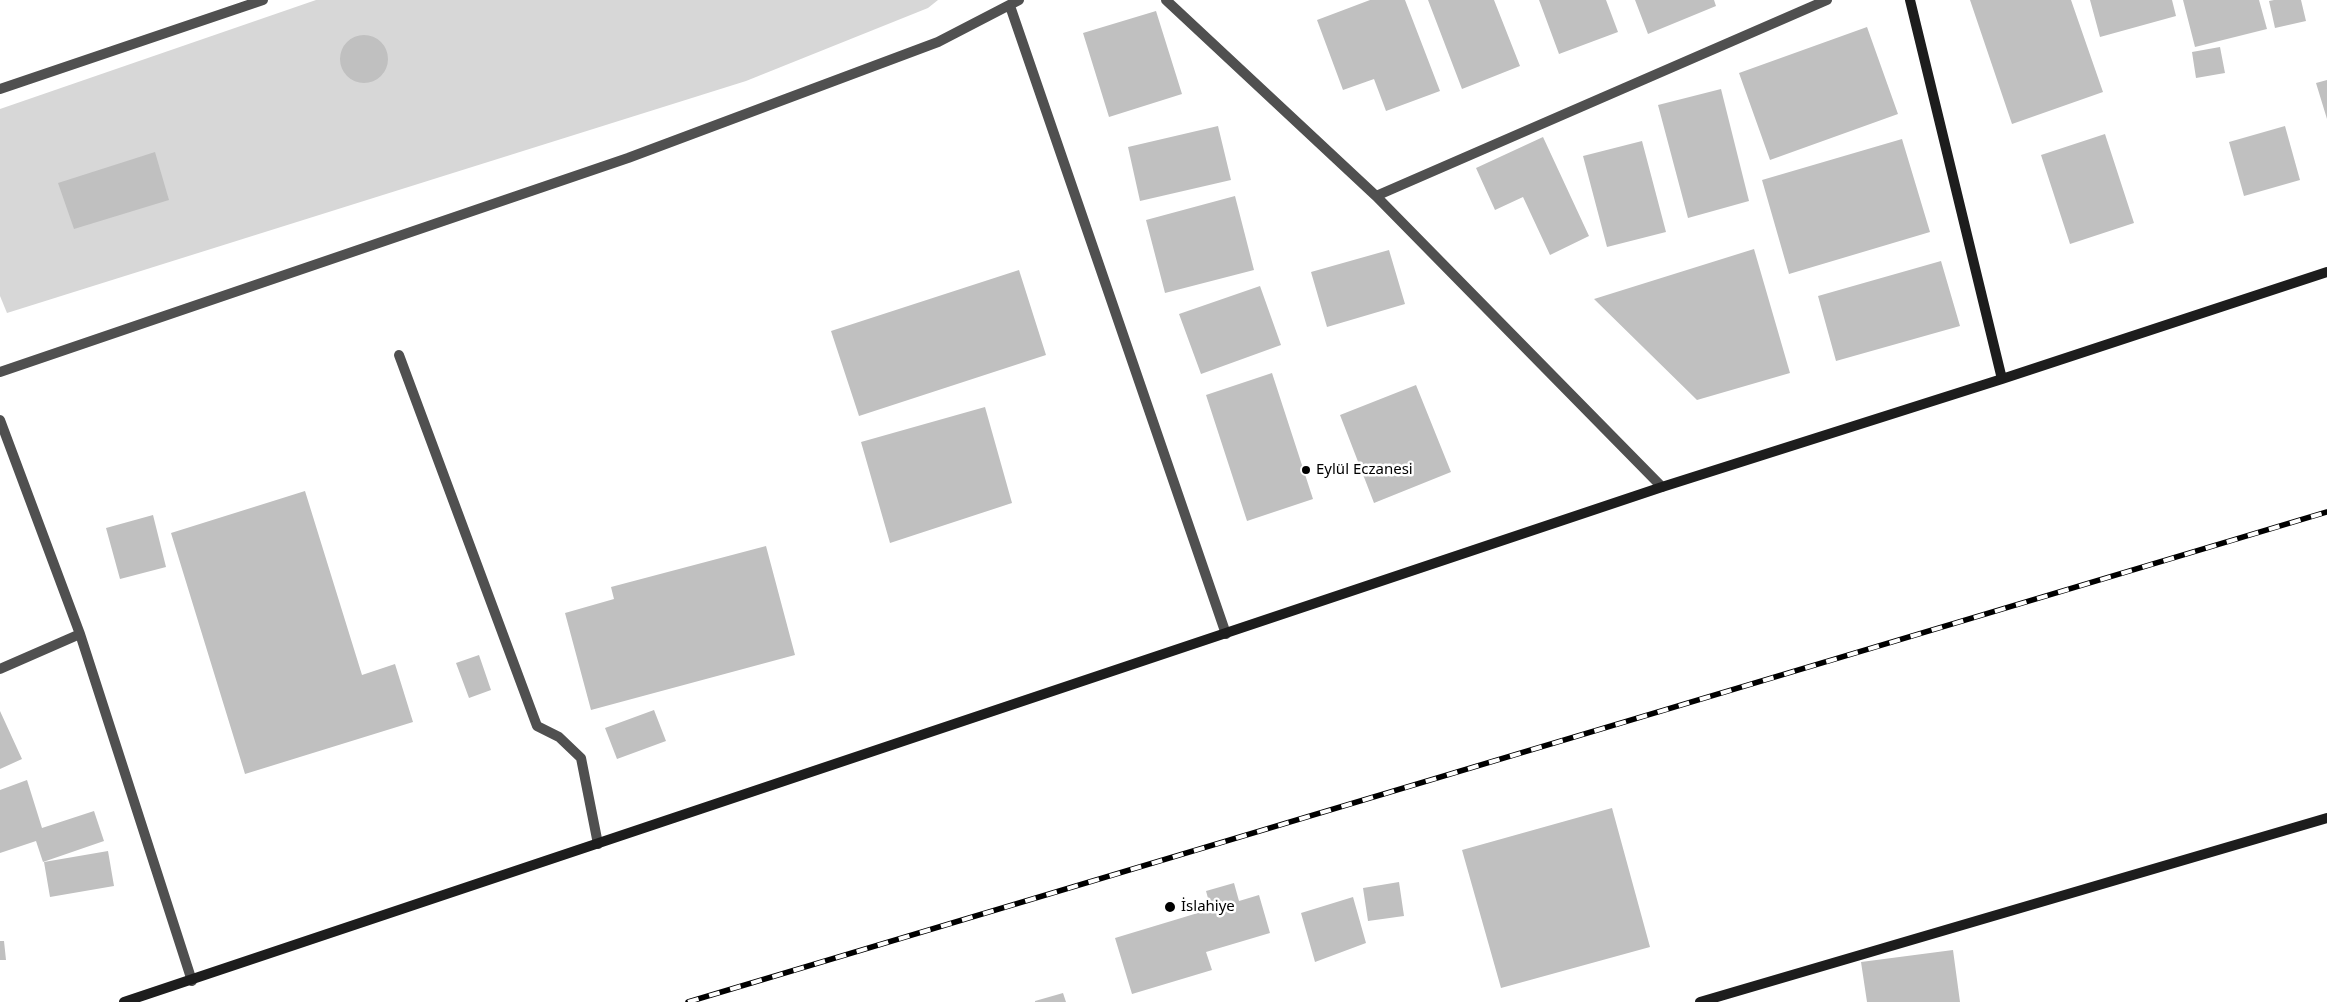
<!DOCTYPE html>
<meta charset="utf-8">
<style>
body{margin:0}
canvas{display:block;background:#fff}
</style>
<canvas width="2327" height="1002"></canvas>
<script>
const ctx = document.querySelector('canvas').getContext('2d');
ctx.lineJoin = 'round';
function paint(path, color) { ctx.fillStyle = color; ctx.fill(path, 'evenodd'); }
const shape = rows => new Path2D(rows.map(r => 'M' + r).join(''));
function strokePath(path, color, width, dash) { ctx.strokeStyle = color; ctx.lineWidth = width; ctx.lineCap = dash ? 'butt' : 'round'; ctx.setLineDash(dash || []); ctx.stroke(path); }
function write(font, color, halo, rows, align = 'center') {
  ctx.font = font + ' "Noto Sans",sans-serif'; ctx.lineWidth = 5; ctx.setLineDash([]); ctx.textBaseline = 'middle'; ctx.strokeStyle = halo; ctx.fillStyle = color; for (const [text, x, y, turn = 0] of rows) {
    ctx.save(); ctx.translate(x, y); ctx.rotate((+turn || 0) * Math.PI / 180); ctx.textAlign = isNaN(turn) ? turn : align; if (halo) ctx.strokeText(text, 0, 0); ctx.fillText(text, 0, 0); ctx.restore();
  }
}
const green = shape([
 [316,0,938,0,928,8,746,81,7,313,0,296,0,109]
]);
const building = shape([
 [1370,0,1405,0,1440,91,1386,111,1374,79,1343,90,1317,20],
 [1428,0,1494,0,1520,66,1462,89],
 [1539,0,1606,0,1618,32,1559,54],
 [1635,0,1714,0,1716,6,1648,34],
 [1970,0,2071,0,2103,92,2012,124],
 [2090,0,2172,0,2176,16,2100,37],
 [2183,0,2259,0,2267,29,2195,47],
 [2274,0,2301,0,2306,21,2275,28,2269,1],
 [1156,11,1182,94,1109,117,1083,33],
 [1867,27,1898,114,1770,160,1739,73],
 '340 59a24 24 0 1 1 48 0a24 24 0 1 1-48 0Z',
 [2220,47,2225,73,2196,78,2192,52],
 [2327,80,2327,119,2316,83],
 [1721,89,1749,201,1688,218,1658,105],
 [1218,126,1231,180,1140,201,1128,147],
 [2285,126,2300,180,2244,196,2229,142],
 [2105,134,2134,223,2070,244,2041,155],
 [1543,137,1589,236,1550,255,1523,197,1495,210,1476,168],
 [1902,139,1930,232,1789,274,1762,180],
 [1642,141,1666,232,1607,247,1583,156],
 [155,152,169,200,74,229,58,183],
 [1235,196,1254,270,1165,293,1146,220],
 [1754,249,1790,373,1697,400,1594,299],
 [1389,250,1405,304,1327,327,1311,272],
 [1941,261,1960,326,1836,361,1818,296],
 [1019,270,1046,355,859,416,831,331],
 [1260,286,1281,345,1201,374,1179,314],
 [1272,373,1313,499,1247,521,1206,395],
 [1416,385,1451,472,1374,503,1340,415],
 [985,407,1012,503,890,543,861,442],
 [305,491,362,675,395,664,413,722,245,774,171,533],
 [153,515,166,567,120,579,106,528],
 [766,546,795,655,591,710,565,613,614,599,611,587],
 [479,655,491,690,469,698,456,663],
 [654,710,666,741,617,759,605,728],
 [0,711,22,759,0,769],
 [27,780,42,828,94,811,104,841,43,862,36,841,0,853,0,790],
 [1612,808,1650,947,1501,988,1462,850],
 [108,851,114,886,50,897,44,862],
 [1399,882,1404,916,1368,921,1363,888],
 [1234,883,1239,901,1259,895,1270,933,1206,952,1212,970,1132,994,1115,938,1211,909,1206,891],
 [1353,897,1366,943,1315,962,1301,913],
 [0,941,4,941,6,960,0,960],
 [1953,950,1960,1002,1867,1002,1861,962],
 [1063,993,1066,1002,1035,1002,1035,1001]
]);
const lane = shape([
 [399,355,537,726,559,737,581,758,598,844]
]);
const street = shape([
 [1166,0,1376,196,1662,487],
 [1010,6,1226,634],
 [0,89,263,0],
 [1376,196,1827,0],
 [0,372,628,158,938,42,1019,0],
 [0,420,80,634,192,981],
 [0,669,80,634]
]);
const secondary = shape([
 [1910,0,2002,379],
 [124,1002,1662,487,2002,379,2327,272],
 [1700,1002,2327,818]
]);
const rail = shape([
 [688,1002,2327,512]
]);
const markers = [
 [1306,470,5,"#000"],
 [1170,907,6,"#000"]
];
const poiNames = [
 ["Eylül Eczanesi",1316,470],
 ["İslahiye",1181,907]
];
paint(green, '#d7d7d7');
paint(building, '#c0c0c0');
strokePath(lane, '#505050', 10);
strokePath(street, '#505050', 10);
strokePath(secondary, '#1d1d1d', 10);
strokePath(rail, '#000', 5.5);
strokePath(rail, '#fff', 4, [11]);
for (const [x, y, r, color] of markers) { const dot = new Path2D(); dot.arc(x, y, r, 0, 2 * Math.PI); ctx.fillStyle = color; ctx.fill(dot); strokePath(dot, '#fff', 2); }
write('15px', '#000', '#fff', poiNames, 'left');
</script>
